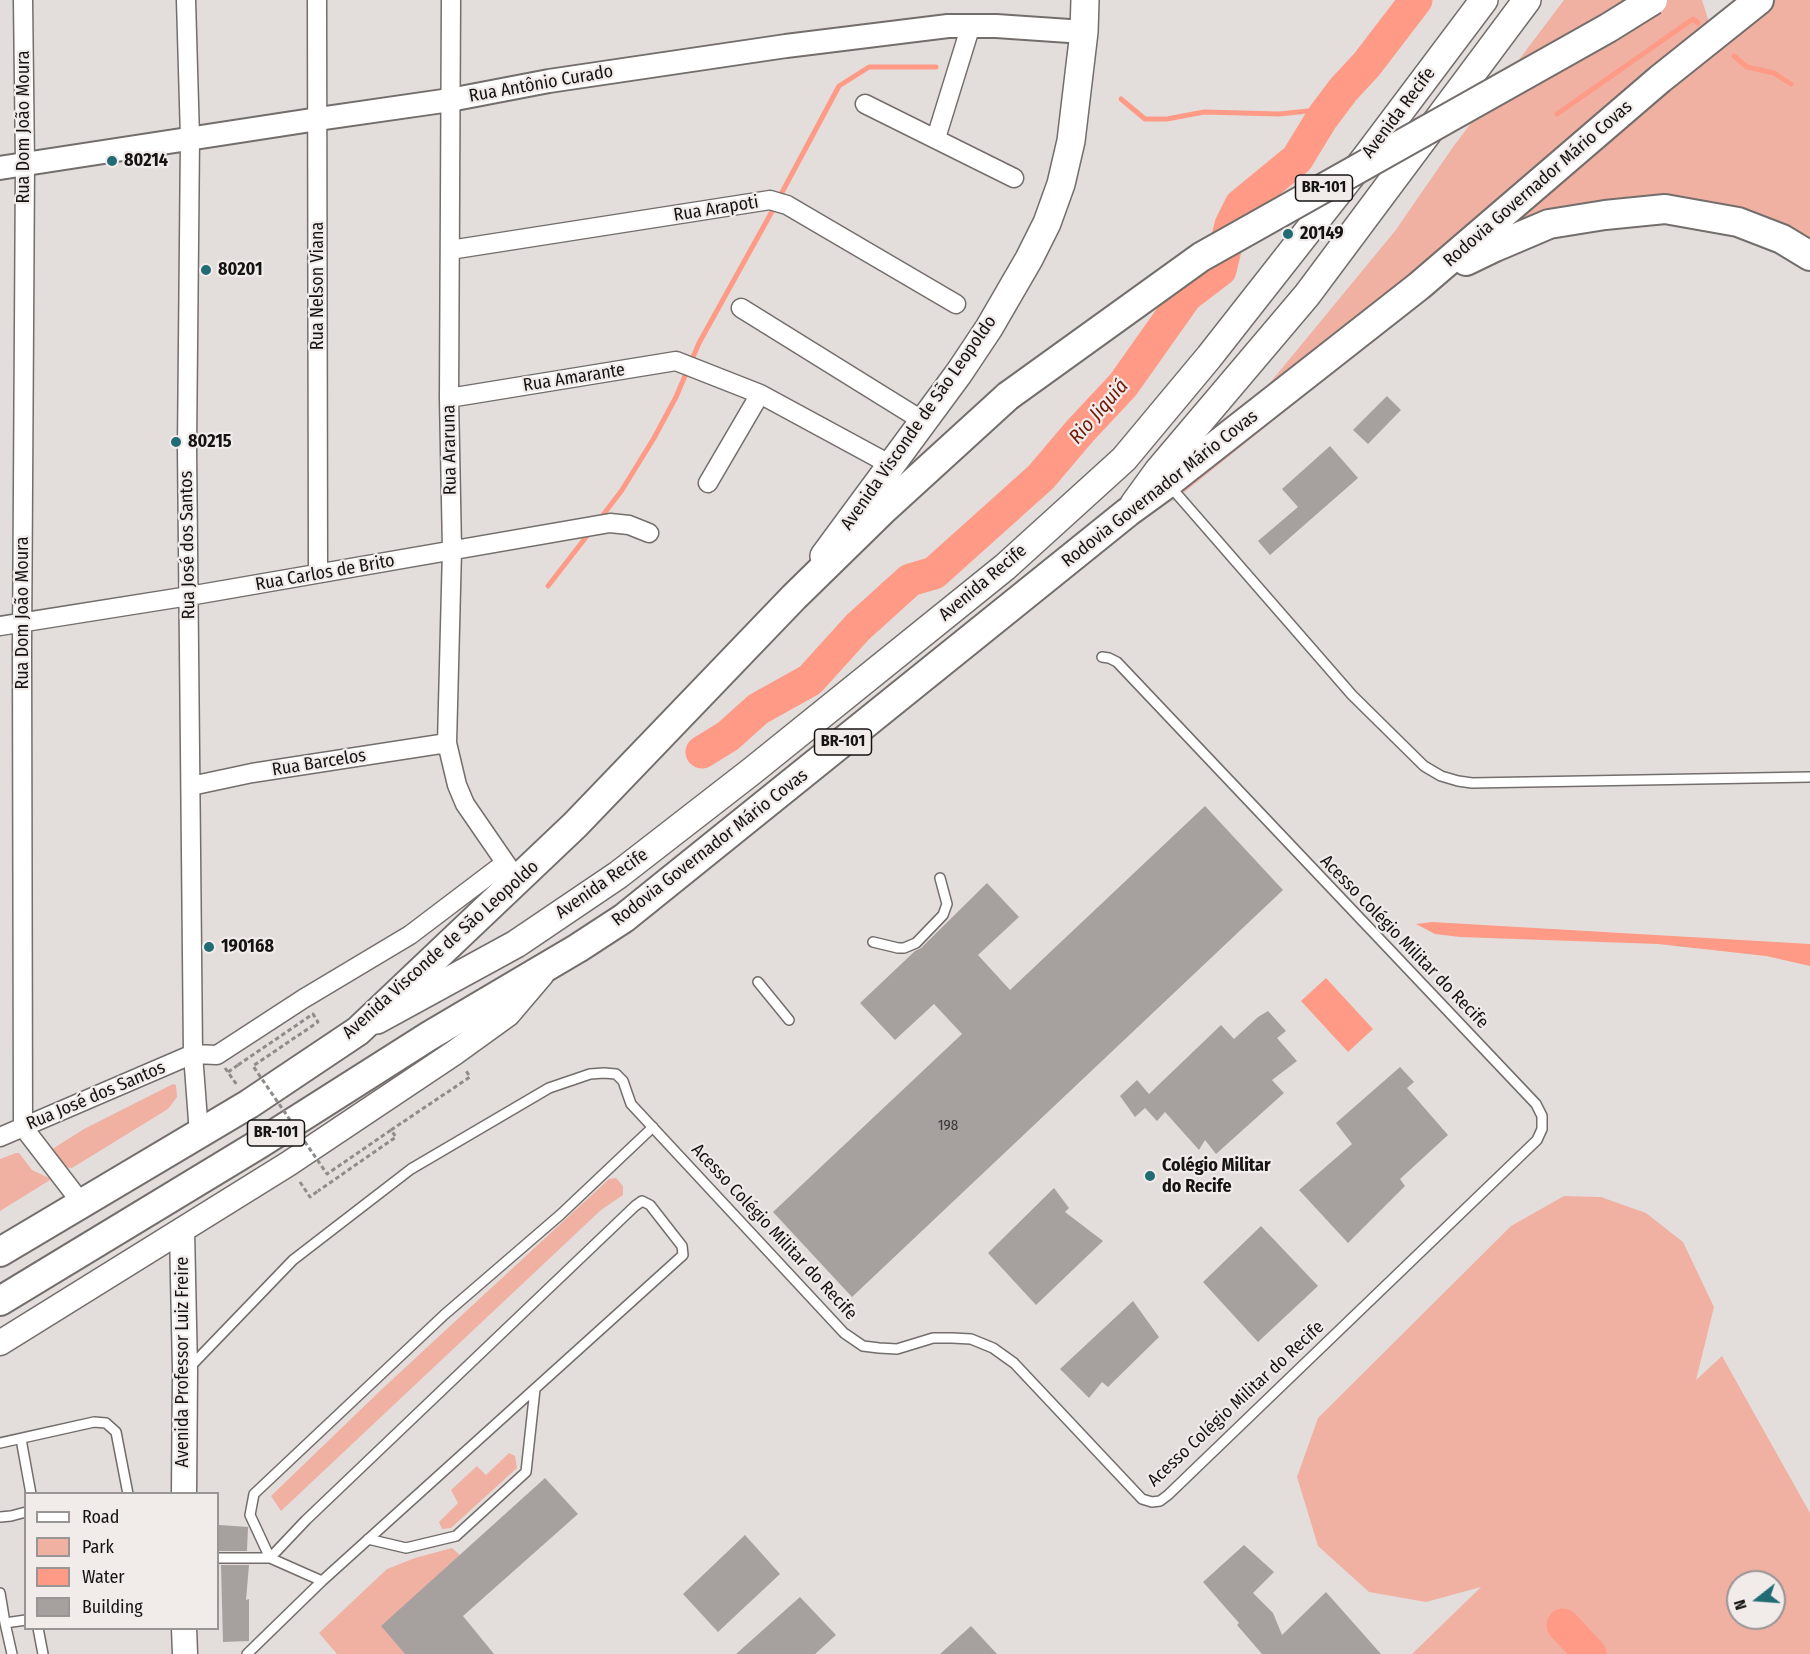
<!DOCTYPE html>
<meta charset="utf-8">
<style>
body{margin:0}
#map{position:relative;width:1810px;height:1654px;overflow:hidden;background:#e3dedc;font-family:"Fira Sans Condensed",sans-serif}
canvas{display:block}
.legend{position:absolute;left:24px;top:1492px;width:195px;height:138px;box-sizing:border-box;background:#f1ebea;border:2px solid #999594;margin:0;padding:8px 10px;list-style:none;font-size:18px;color:#161413}
.legend li{display:flex;align-items:center;gap:12px;height:30px}
.legend b{width:30px;border:2px solid #999594}
.north{position:absolute;left:1726px;top:1570px;width:60px;height:60px;box-sizing:border-box;background:#f1ebea;border:2px solid #999594;border-radius:50%;rotate:253deg;font-size:16px;font-weight:700;line-height:24px;text-align:center;color:#161413}
.north::after{content:'';display:block;margin:auto;width:21px;height:27px;background:#216c74;clip-path:polygon(50% 0,100% 100%,50% 72%,0 100%)}
</style>
<div id="map">
<canvas width="1810" height="1654"></canvas>
<ul class="legend">
<li><b style="height:8px;background:#fff"></b>Road</li>
<li><b style="height:16px;background:#f0b1a3"></b>Park</li>
<li><b style="height:16px;background:#fe9a85"></b>Water</li>
<li><b style="height:16px;background:#a6a09f"></b>Building</li>
</ul>
<div class="north">N</div>
</div>
<script>
const ctx = document.querySelector('canvas').getContext('2d');
ctx.lineJoin = 'round';
function paint(path, color) { ctx.fillStyle = color; ctx.fill(path, 'evenodd'); }
const shape = rows => new Path2D(rows.map(r => 'M' + r).join(''));
function strokePath(path, color, width, dash) { ctx.strokeStyle = color; ctx.lineWidth = width; ctx.lineCap = dash ? 'butt' : 'round'; ctx.setLineDash(dash || []); ctx.stroke(path); }
function write(font, color, halo, rows, align = 'center') {
  ctx.font = font + ' "Fira Sans Condensed",sans-serif'; ctx.lineWidth = 4.5; ctx.setLineDash([]); ctx.textBaseline = 'middle'; ctx.strokeStyle = halo; ctx.fillStyle = color; for (const [text, x, y, turn = 0] of rows) {
    ctx.save(); ctx.translate(x, y); ctx.rotate((+turn || 0) * Math.PI / 180); ctx.textAlign = isNaN(turn) ? turn : align; if (halo) ctx.strokeText(text, 0, 0); ctx.fillText(text, 0, 0); ctx.restore();
  }
}
const green = shape([
 [1564,0,1702,0,1709,22,1738,0,1810,0,1810,240,1772,221,1715,202,1667,195,1627,197,1579,206,1505,230,1378,336,1171,503,1395,231,1453,147],
 [173,1084,176,1085,177,1097,168,1109,72,1168,64,1167,51,1152,54,1148,84,1129],
 [16,1153,19,1153,32,1170,49,1178,50,1180,0,1211,0,1159],
 [616,1178,623,1186,623,1195,601,1210,281,1511,271,1496,382,1389,609,1179],
 [1564,1196,1601,1197,1646,1213,1683,1242,1714,1307,1696,1380,1722,1356,1810,1513,1810,1654,1412,1654,1481,1587,1426,1602,1369,1592,1318,1546,1297,1477,1318,1418,1511,1226],
 [1738,1582,1774,1582,1774,1618,1738,1618],
 [509,1453,515,1456,517,1468,451,1528,442,1529,439,1522,458,1503,451,1490,477,1466,486,1475],
 [452,1548,460,1555,382,1626,405,1654,337,1654,319,1633,387,1569,415,1558]
]);
const water = shape([
 [1432,922,1810,944,1810,966,1766,956,1658,944,1460,937,1435,934,1416,924],
 [1326,978,1373,1029,1348,1052,1301,1001]
]);
const stream = shape([
 [1734,56,1747,67,1774,73,1791,84],
 [1121,99,1145,119,1167,119,1204,112,1279,114,1328,109],
 [1557,114,1693,19,1698,23],
 [779,198,839,86,869,67,936,67],
 [600,519,622,490,654,438,676,397,699,343,775,206],
 [548,586,590,532]
]);
const river = shape([
 [702,752,728,736,758,709,810,680,858,627,910,580,934,573,1041,477,1080,431,1123,385,1186,296,1220,270,1231,225,1241,205,1297,159,1322,118,1343,90,1367,64,1416,0],
 [1563,1625,1590,1654]
]);
const building = shape([
 [1387,396,1401,410,1368,444,1353,430],
 [1330,446,1358,478,1270,555,1258,541,1298,507,1282,489],
 [1205,806,1283,890,852,1297,773,1212,962,1034,934,1004,895,1040,860,1003,915,951,921,948,987,883,1019,917,978,955,1010,990],
 [1268,1011,1286,1031,1277,1038,1297,1061,1272,1080,1284,1093,1216,1154,1205,1140,1199,1150,1165,1112,1157,1121,1145,1108,1135,1117,1120,1096,1137,1080,1149,1094,1221,1025,1234,1039,1258,1017],
 [1400,1067,1414,1082,1407,1088,1448,1135,1400,1179,1405,1186,1348,1243,1299,1190,1352,1144,1336,1123],
 [1054,1188,1069,1208,1065,1212,1103,1241,1036,1305,988,1253],
 [1261,1226,1318,1286,1258,1342,1203,1282],
 [1133,1301,1159,1337,1108,1387,1102,1382,1089,1398,1060,1369],
 [545,1478,578,1514,463,1616,494,1654,405,1654,381,1626],
 [219,1525,248,1527,247,1551,218,1551],
 [745,1535,780,1574,718,1632,683,1594],
 [1244,1545,1274,1572,1253,1593,1273,1613,1282,1635,1326,1592,1381,1654,1262,1654,1237,1625,1239,1623,1203,1582],
 [221,1565,249,1565,246,1600,249,1599,249,1641,223,1642],
 [800,1597,836,1635,815,1654,736,1654],
 [971,1626,997,1654,940,1654]
]);
const path = shape([
 [225,1068,237,1085],
 [228,1072,238,1065],
 [391,1130,470,1077,465,1069],
 [300,1182,310,1197,318,1191]
]);
const service = shape([
 [1169,485,1352,695,1424,766,1441,776,1458,781,1472,783,1810,777],
 [873,942,898,948,904,948,916,943,943,915,947,904,940,878],
 [758,982,789,1020],
 [189,1368,293,1260,411,1169,549,1088,590,1074,604,1073,616,1074,623,1081,631,1104,844,1333,863,1346,879,1348,897,1349,933,1338,952,1338,971,1339,993,1348,1014,1363,1142,1499,1152,1502,1160,1501,1168,1495,1537,1140,1542,1129,1542,1116,1536,1104,1117,662,1109,658,1102,657],
 [21,1439,31,1494],
 [0,1443,94,1422,106,1423,116,1432,128,1494],
 [0,1517,11,1516,26,1512],
 [368,1539,406,1548,456,1536,526,1472,535,1389],
 [218,1558,270,1558,322,1581,683,1255,682,1246,650,1205,642,1201,635,1206,306,1520,270,1558],
 [270,1558,250,1515,254,1494,444,1315,560,1215,653,1127],
 [0,1593,5,1623,26,1620],
 [5,1623,12,1654],
 [38,1628,43,1654],
 [247,1654,322,1581]
]);
const minor = shape([
 [23,0,25,164,22,647,23,1127,83,1205],
 [186,0,190,138,187,447,193,1054,199,1134],
 [317,0,318,573],
 [451,0,449,398,452,550,447,743,457,785,465,804,518,881],
 [865,104,1014,178],
 [936,138,971,25],
 [450,250,770,200,787,205,956,304],
 [741,308,923,421],
 [449,398,676,361,760,394,891,465],
 [708,483,760,394],
 [0,626,189,596,610,523,629,525,649,533],
 [191,786,252,773,447,743],
 [0,1137,193,1054,217,1055,303,999,410,935,505,863]
]);
const tertiary = shape([
 [0,168,318,119,450,100,549,81,786,46,948,26,996,26,1084,32]
]);
const secondary = shape([
 [182,1230,185,1371,184,1494],
 [0,1343,288,1164,454,1053,508,1014,542,974],
 [184,1628,185,1654]
]);
const primary = shape([
 [1134,504,1158,471,1307,295,1527,0],
 [824,556,959,373,989,328,1029,259,1047,223,1061,184,1071,141,1084,32,1085,0],
 [377,1020,516,944,618,875,752,771,1005,567,1124,459,1209,357,1366,157,1484,0]
]);
const trunk = shape([
 [1466,261,1495,247,1549,224,1605,215,1665,209,1738,222,1782,239,1810,256],
 [0,1252,249,1104,358,1031,575,825,794,597,882,511,1008,396],
 [0,1301,259,1144,429,1036,578,948,624,918,1128,512,1168,483,1419,286,1660,79,1759,0]
]);
const pathBridge = shape([
 [238,1065,313,1014,318,1022,253,1066,327,1174,391,1130,396,1137,318,1191]
]);
const trunkBridge = shape([
 [1008,396,1201,257,1608,28,1653,0]
]);
const markers = [
 [112,161,6,"#216c74"],
 [1288,234,6,"#216c74"],
 [206,270,6,"#216c74"],
 [176,442,6,"#216c74"],
 [209,947,6,"#216c74"],
 [1150,1176,6,"#216c74"]
];
const numberNames = [
 ["198",948,1126]
];
const shields = [
 [1324,188,57],
 [843,742,57],
 [276,1133,57]
];
const shieldNames = [
 ["BR-101",1324,188],
 ["BR-101",843,742],
 ["BR-101",276,1133]
];
const streetNames = [
 ["Rua Antônio Curado",541,84,-10],
 ["Avenida Recife",1399,113,-53],
 ["Rua Dom João Moura",24,127,-90],
 ["Rodovia Governador Mário Covas",1538,184,-41],
 ["Rua Arapoti",716,209,-9],
 ["Rua Nelson Viana",318,286,-90],
 ["Rua Amarante",574,378,-9],
 ["Avenida Visconde de São Leopoldo",919,423,-55],
 ["Rua Araruna",450,450,-91],
 ["Rodovia Governador Mário Covas",1160,489,-38],
 ["Rua José dos Santos",188,545,-91],
 ["Rua Carlos de Brito",325,573,-10],
 ["Avenida Recife",983,583,-40],
 ["Rua Dom João Moura",23,613,-90],
 ["Rua Barcelos",319,763,-9],
 ["Rodovia Governador Mário Covas",710,848,-38],
 ["Avenida Recife",602,884,-35],
 ["Acesso Colégio Militar do Recife",1404,942,46],
 ["Avenida Visconde de São Leopoldo",441,950,-42],
 ["Rua José dos Santos",96,1096,-23],
 ["Acesso Colégio Militar do Recife",774,1232,47],
 ["Avenida Professor Luiz Freire",183,1362,-90],
 ["Acesso Colégio Militar do Recife",1236,1404,-43]
];
const poiNames = [
 ["80214",124,161],
 ["20149",1300,234],
 ["80201",218,270],
 ["80215",188,442],
 ["190168",221,947],
 ["Colégio Militar",1162,1166],
 ["do Recife",1162,1187]
];
const waterNames = [
 ["Rio Jiquiá",1099,412,-49]
];
paint(green, '#f0b1a3');
paint(water, '#fe9a85');
strokePath(stream, '#fe9a85', 5);
strokePath(river, '#fe9a85', 33);
paint(building, '#a6a09f');
strokePath(service, '#736e6c', 12);
strokePath(minor, '#736e6c', 21);
strokePath(tertiary, '#736e6c', 26);
strokePath(secondary, '#736e6c', 27);
strokePath(primary, '#736e6c', 30);
strokePath(trunk, '#736e6c', 32);
strokePath(path, '#8f8b89', 3, [4.5, 3]);
strokePath(service, '#fff', 9);
strokePath(minor, '#fff', 18);
strokePath(tertiary, '#fff', 22);
strokePath(secondary, '#fff', 24);
strokePath(primary, '#fff', 27);
strokePath(trunk, '#fff', 28);
strokePath(trunkBridge, '#736e6c', 32, []);
strokePath(pathBridge, '#8f8b89', 3, [4.5, 3]);
strokePath(trunkBridge, '#fff', 28);
for (const [x, y, r, color] of markers) { const dot = new Path2D(); dot.arc(x, y, r, 0, 2 * Math.PI); ctx.fillStyle = color; ctx.fill(dot); strokePath(dot, '#f1ebea', 2); }
write('15px', '#3a3736', null, numberNames);
for (const [x, y, w] of shields) { const box = new Path2D(); box.roundRect(x - w / 2, y - 13, w, 26, 4.5); ctx.fillStyle = '#f1ebea'; ctx.fill(box); strokePath(box, '#161413', 1.5); }
write('bold 16px', '#161413', null, shieldNames);
write('18px', '#161413', '#f1ebea', streetNames);
write('bold 18px', '#161413', '#f1ebea', poiNames, 'left');
write('italic 20px', '#6f1806', '#f1ebea', waterNames);
</script>
